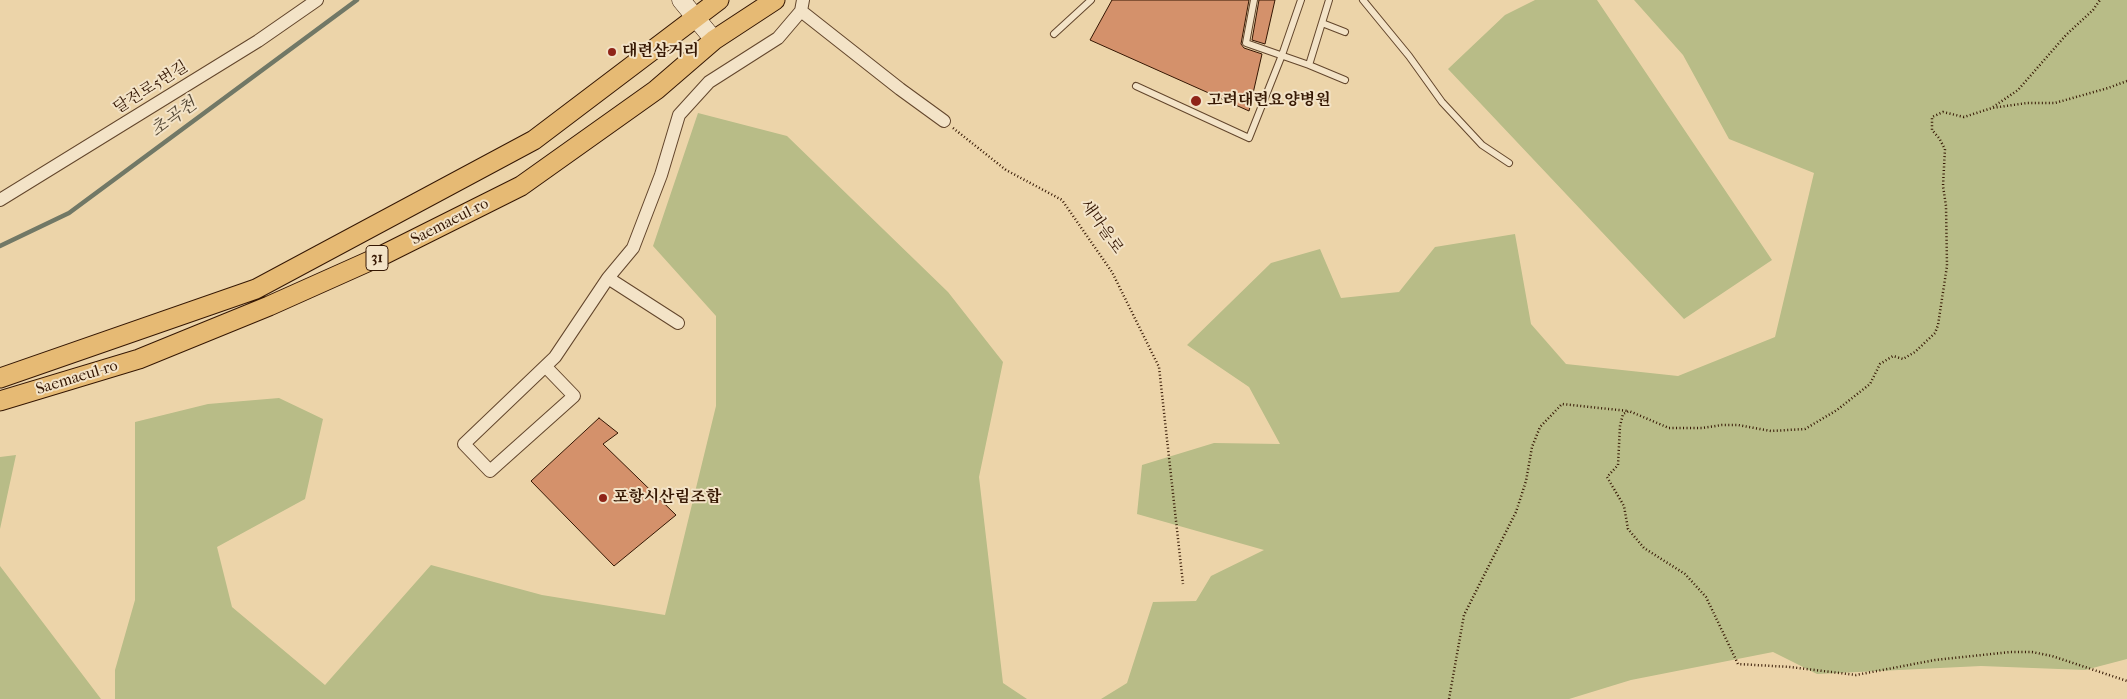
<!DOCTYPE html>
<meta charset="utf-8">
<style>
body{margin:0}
canvas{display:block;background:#ecd4a9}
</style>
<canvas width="2127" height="699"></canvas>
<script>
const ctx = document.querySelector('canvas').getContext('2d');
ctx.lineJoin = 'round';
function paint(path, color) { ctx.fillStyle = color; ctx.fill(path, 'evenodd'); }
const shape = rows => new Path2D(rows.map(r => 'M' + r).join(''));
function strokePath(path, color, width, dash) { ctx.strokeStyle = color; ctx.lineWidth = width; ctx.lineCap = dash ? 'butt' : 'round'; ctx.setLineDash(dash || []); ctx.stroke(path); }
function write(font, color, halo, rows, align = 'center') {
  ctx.font = font + ' "IM FELL French Canon","Noto Serif KR",serif'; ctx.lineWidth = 4; ctx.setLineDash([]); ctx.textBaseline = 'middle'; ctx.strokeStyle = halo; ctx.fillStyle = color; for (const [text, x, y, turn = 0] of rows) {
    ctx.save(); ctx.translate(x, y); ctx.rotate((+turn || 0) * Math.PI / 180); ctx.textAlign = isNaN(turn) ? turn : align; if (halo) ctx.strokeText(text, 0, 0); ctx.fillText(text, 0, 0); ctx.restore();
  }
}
const green = shape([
 [1535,0,1597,0,1772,260,1684,319,1448,69,1505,15],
 [1634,0,2127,0,2127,659,2085,670,1981,666,1817,674,1773,652,1631,680,1569,699,1101,699,1127,683,1153,602,1196,601,1211,576,1264,550,1137,514,1142,465,1214,443,1280,444,1249,387,1187,345,1271,263,1320,249,1341,298,1399,292,1435,247,1515,234,1531,324,1566,364,1678,376,1775,337,1814,173,1729,139,1683,55],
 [698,113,787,136,948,292,1003,362,979,477,1003,683,1027,699,115,699,115,670,135,600,135,422,208,404,279,398,323,419,305,499,217,547,232,607,325,685,431,565,542,595,665,615,716,406,716,316,653,246],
 [16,455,0,529,0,457],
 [0,566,101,699,0,699]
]);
const stream = shape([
 [0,246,69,213,357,0]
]);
const building = shape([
 [1112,0,1249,0,1241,44,1244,48,1262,54,1249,111,1090,40,1112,0],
 [1259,0,1275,0,1265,44,1252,40,1259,0],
 [599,418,618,433,603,444,676,515,614,566,531,481,599,418]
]);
const path = shape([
 [2127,81,2108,88,2055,103,2027,103,1992,108,1964,117,1943,112,1932,117,1932,130,1939,138,1945,149,1943,186,1946,206,1947,266,1938,325,1935,333,1915,352,1903,359,1893,356,1880,364,1870,384,1837,410,1805,429,1771,431,1738,425,1722,425,1702,428,1669,428,1629,411,1623,414,1620,426,1618,465,1607,477,1624,506,1628,529,1644,548,1685,574,1706,597,1738,664,1790,667,1856,675,1935,660,2010,652,2032,652,2052,656,2127,681],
 [1993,107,2018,90,2066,35,2093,10,2100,0],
 [953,128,1006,170,1062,200,1112,272,1159,367,1183,584],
 [1449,699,1464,615,1516,512,1526,481,1532,447,1540,427,1562,404,1628,411]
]);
const lane = shape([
 [1254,0,1246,43,1309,65,1345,80],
 [1363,0,1409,56,1442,102,1482,145,1509,163],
 [1322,23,1345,32],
 [1054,34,1091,0],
 [1309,65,1329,0],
 [1136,86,1249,138,1282,55,1301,0]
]);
const street = shape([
 [801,11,900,89,944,121],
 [0,200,258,41,317,0],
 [608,278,633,248,661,175,679,115,709,82,778,38,801,11,803,0],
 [546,367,574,396,490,471,464,444,555,357,608,278,678,323]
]);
const secondary = shape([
 [681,0,714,40]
]);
const primary = shape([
 [0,378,256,289,534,140,719,0],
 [0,401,139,359,269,306,383,255,521,186,656,90,714,40,775,0]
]);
const markers = [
 [612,52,5,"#8f2418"],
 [1196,101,6,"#8f2418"],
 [603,498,5,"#8f2418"]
];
const shields = [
 [377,258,22]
];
const shieldNames = [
 ["31",377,258]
];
const poiNames = [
 ["대련삼거리",622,52],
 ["고려대련요양병원",1207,101],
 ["포항시산림조합",613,498]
];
const streetNames = [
 ["달전로5번길",151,88,-32],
 ["Saemaeul-ro",450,222,-27],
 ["새마을로",1101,227,55],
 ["Saemaeul-ro",77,378,-17]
];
const waterNames = [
 ["초곡천",174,118,-36]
];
paint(green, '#b8bc87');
strokePath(stream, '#717866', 4.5);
paint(building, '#d4916b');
strokePath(building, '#351703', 1);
strokePath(lane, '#63462c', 8);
strokePath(street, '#63462c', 14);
strokePath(secondary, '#351703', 19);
strokePath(primary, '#351703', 21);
strokePath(path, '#351703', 2.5, [1, 2.5]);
strokePath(lane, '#f3e3c7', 6);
strokePath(street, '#f3e3c7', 12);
strokePath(secondary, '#f3e3c7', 18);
strokePath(primary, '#e6ba74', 19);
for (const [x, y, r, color] of markers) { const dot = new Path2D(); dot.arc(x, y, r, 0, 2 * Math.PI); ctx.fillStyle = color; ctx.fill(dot); strokePath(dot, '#f3e3c7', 2); }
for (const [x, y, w] of shields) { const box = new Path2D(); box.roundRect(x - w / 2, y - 12.5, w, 25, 4); ctx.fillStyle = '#f3e3c7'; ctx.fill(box); strokePath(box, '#351703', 1); }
write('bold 15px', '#351703', null, shieldNames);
write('bold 16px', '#351703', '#f3e3c7', poiNames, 'left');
write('16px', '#351703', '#f3e3c7', streetNames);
write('italic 18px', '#534735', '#f3e3c7', waterNames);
</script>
